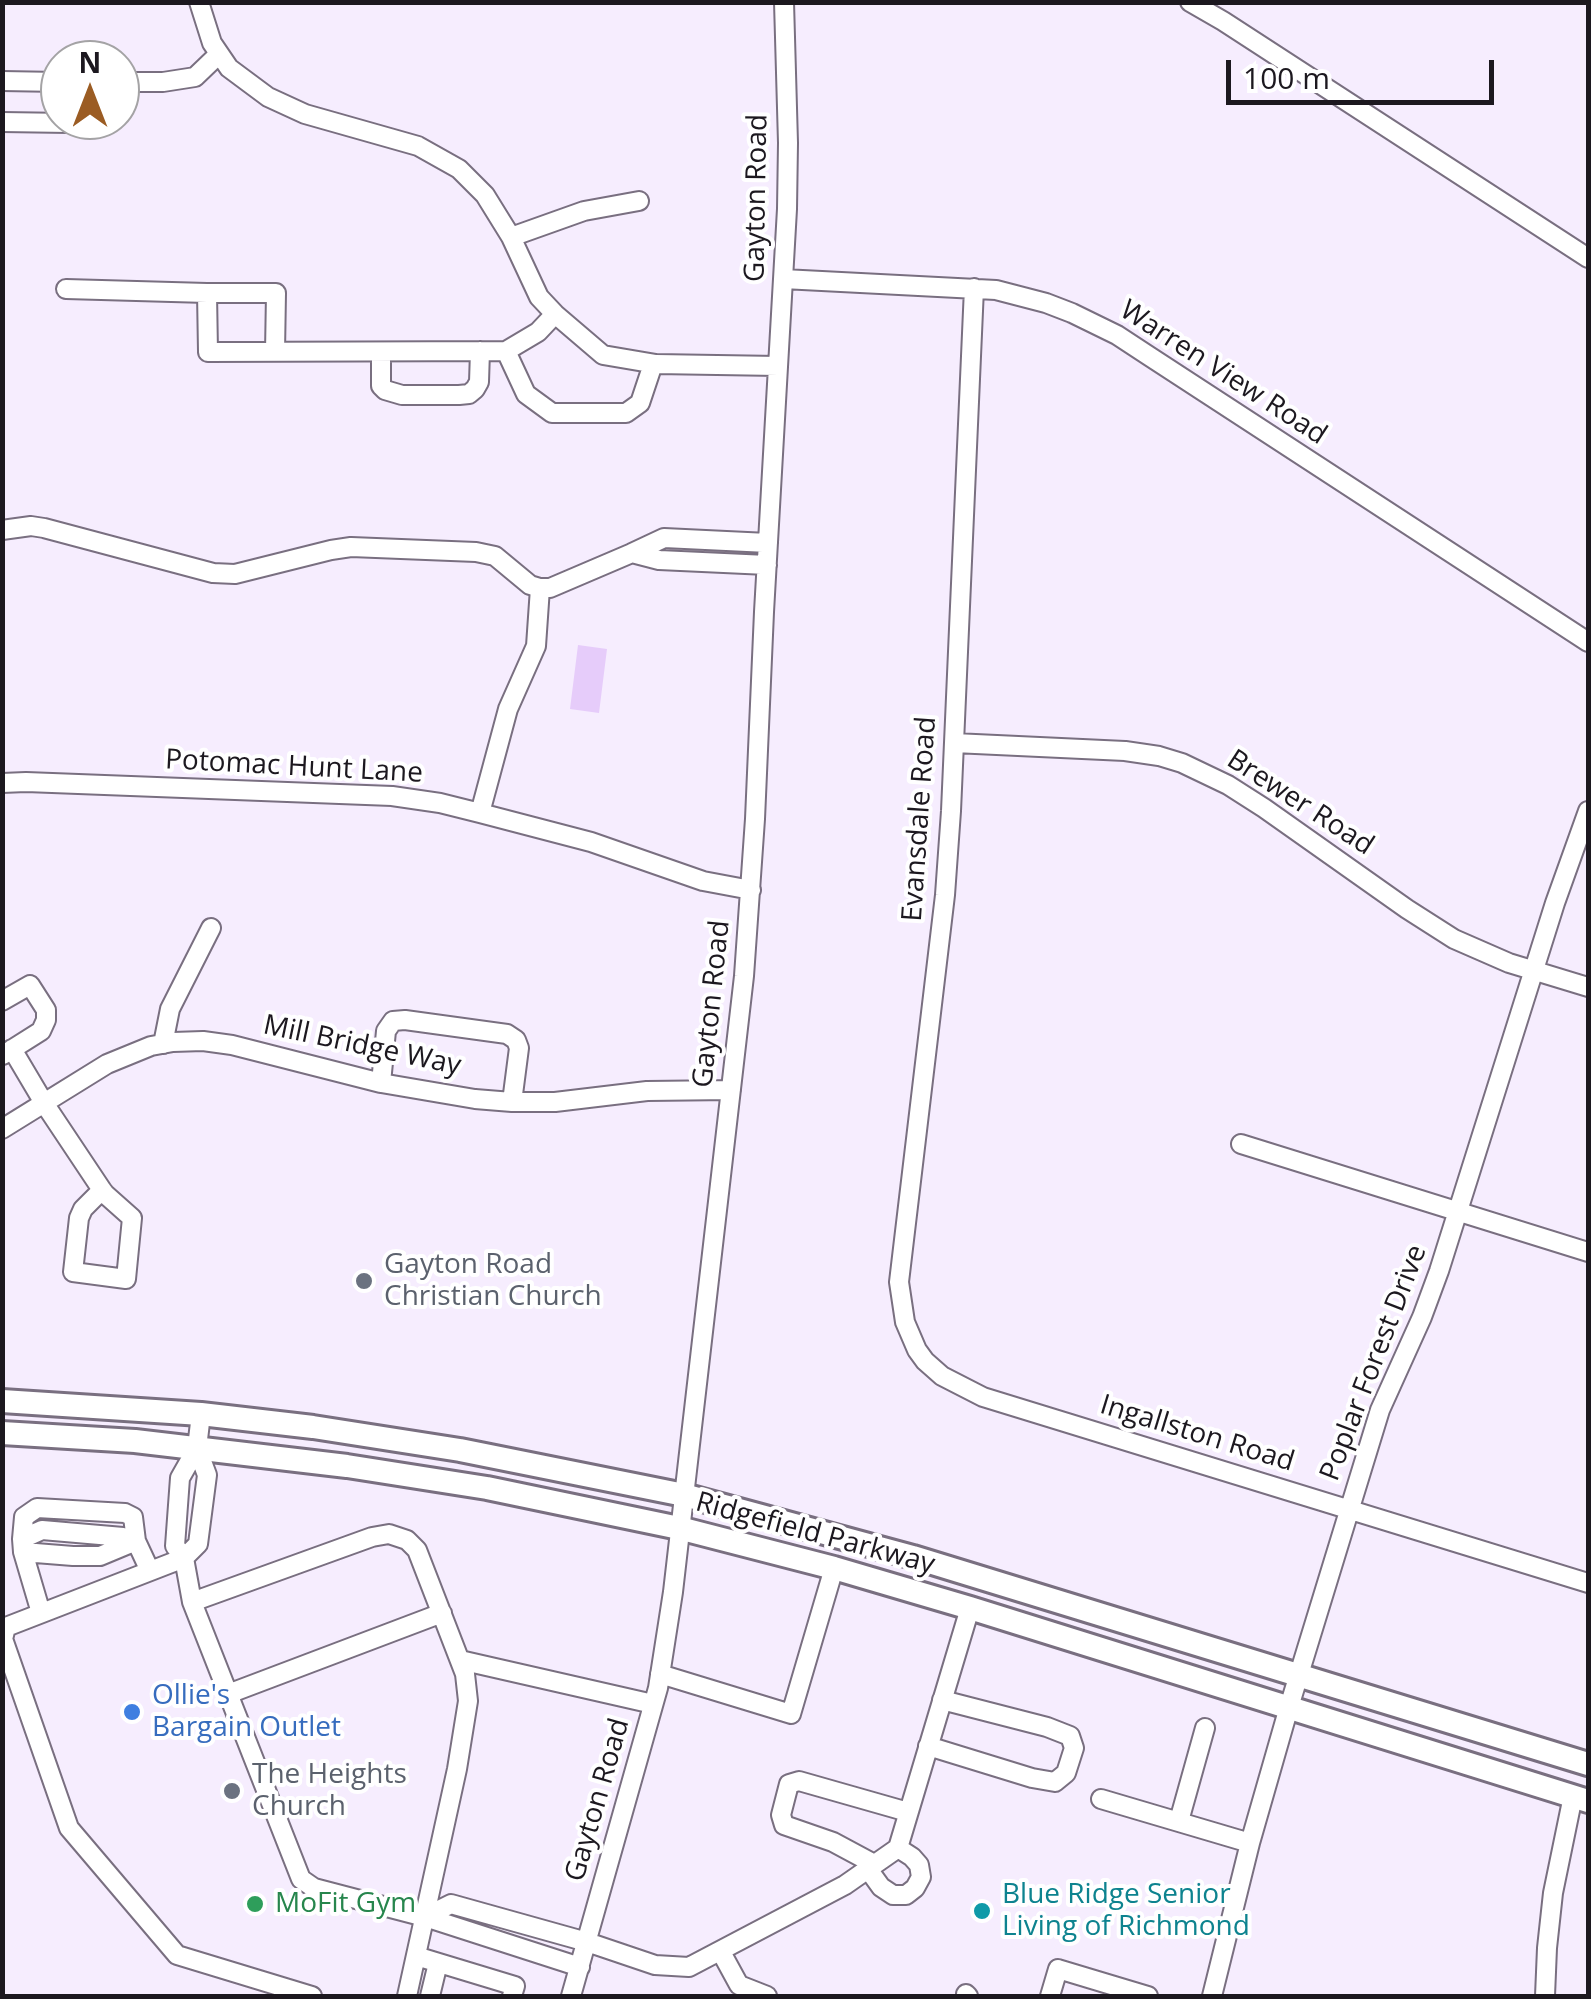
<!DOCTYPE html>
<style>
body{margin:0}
#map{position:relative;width:1591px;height:1999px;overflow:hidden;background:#f6edfe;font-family:"Open Sans",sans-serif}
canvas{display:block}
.frame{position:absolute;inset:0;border:5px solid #1c181f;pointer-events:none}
.north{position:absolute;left:40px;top:40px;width:100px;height:100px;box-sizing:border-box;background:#fff;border:2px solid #a4a3a5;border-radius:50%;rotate:0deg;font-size:28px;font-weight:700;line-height:40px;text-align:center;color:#1c181f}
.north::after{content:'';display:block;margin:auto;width:35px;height:45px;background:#9b5c23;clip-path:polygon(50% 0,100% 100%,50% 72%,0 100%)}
.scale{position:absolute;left:1226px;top:60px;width:268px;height:45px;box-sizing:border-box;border:5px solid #1c181f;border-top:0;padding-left:12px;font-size:30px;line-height:35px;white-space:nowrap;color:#1c181f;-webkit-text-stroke:8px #fff;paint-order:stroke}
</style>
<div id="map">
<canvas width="1591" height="1999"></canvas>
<div class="frame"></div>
<div class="north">N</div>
<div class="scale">100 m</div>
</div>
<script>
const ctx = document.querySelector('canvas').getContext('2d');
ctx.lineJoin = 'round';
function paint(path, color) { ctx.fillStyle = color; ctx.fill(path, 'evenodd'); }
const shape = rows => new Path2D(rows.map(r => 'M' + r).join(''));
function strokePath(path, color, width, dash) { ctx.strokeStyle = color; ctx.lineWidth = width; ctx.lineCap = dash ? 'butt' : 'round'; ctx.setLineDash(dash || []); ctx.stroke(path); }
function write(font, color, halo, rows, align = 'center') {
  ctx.font = font + ' "Open Sans",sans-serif'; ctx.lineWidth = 8; ctx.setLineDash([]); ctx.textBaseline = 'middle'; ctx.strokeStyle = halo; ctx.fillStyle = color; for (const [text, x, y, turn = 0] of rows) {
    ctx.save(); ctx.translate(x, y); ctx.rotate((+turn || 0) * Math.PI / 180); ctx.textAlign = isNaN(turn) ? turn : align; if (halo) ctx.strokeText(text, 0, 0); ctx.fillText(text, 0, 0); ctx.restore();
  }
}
const green = shape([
 [578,645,607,649,599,713,570,709]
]);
const minor = shape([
 [199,2,212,43,229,68,268,97,305,114,418,146,459,169,485,195,511,237,539,297,555,314,603,355,656,364,778,366],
 [1190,2,1223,21,1588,258],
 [2,81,60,82],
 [120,82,163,82,195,77,219,54],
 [2,122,69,123,69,120],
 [511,237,584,211,639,201],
 [783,279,996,290,1046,303,1072,313,1117,335,1149,356,1588,642],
 [974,288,951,811,945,895,899,1282,905,1322,917,1350,925,1361,942,1376,983,1397,1588,1583],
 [66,289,207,293,208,352,506,351,538,332,555,314],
 [207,293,276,293,275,352],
 [506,351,526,394,552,413,626,413,640,403,653,364],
 [381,352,381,386,385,390,402,395,459,395,469,394,475,389,479,382,480,351],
 [2,530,31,526,44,528,213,573,235,574,331,550,351,547,476,552,495,556,530,585,540,588,550,588,632,553],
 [767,565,659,560,632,553,664,538,768,543],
 [954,743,1125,751,1159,756,1182,763,1228,785,1264,808,1407,909,1454,939,1509,963,1588,987],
 [2,783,26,782,392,796,440,803,480,813,591,842,703,881,751,890],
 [480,813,508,709,536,646,540,588],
 [2,1001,30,985,46,1010,46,1020,41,1031,3,1055],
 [163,1044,170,1009,211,928],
 [12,1049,44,1103,102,1190,105,1194,132,1218,126,1279,73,1272,79,1218,83,1209,102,1190],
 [381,1083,386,1031,393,1021,405,1020,507,1034,516,1040,519,1048,512,1102],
 [2,1129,107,1064,151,1046,173,1042,203,1041,232,1045,381,1083,475,1099,512,1102,555,1102,647,1091,731,1090],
 [1241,1144,1588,1252],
 [197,1448,207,1475,198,1544,184,1558,175,1546,180,1478,197,1448,201,1414],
 [22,1539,24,1517,37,1508,125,1513,133,1517,136,1541,100,1556,73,1556,23,1552],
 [192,1602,372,1537,389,1534,407,1540,417,1550,465,1674,468,1701,457,1769,407,1996],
 [41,1613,23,1552,22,1539,42,1530,123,1537,136,1541,150,1571],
 [460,1660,653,1704],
 [660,1674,791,1714,834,1568],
 [228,1694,442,1613],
 [928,1746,1032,1778,1055,1782,1066,1773,1074,1748,1070,1736,1047,1727,942,1700],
 [1101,1799,1250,1843],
 [1179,1821,1205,1728],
 [874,1864,833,1842,784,1825,781,1815,789,1784,799,1781,908,1812],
 [868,1869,881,1887,893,1895,906,1895,915,1888,921,1877,919,1865,912,1857,898,1848],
 [425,1917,451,1904,587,1942,655,1965,689,1967,845,1885,898,1848,970,1608],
 [721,1952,739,1985,767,1996],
 [416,1956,515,1986,512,1996],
 [966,1994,968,1996],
 [312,1996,177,1955,69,1828,3,1639,6,1627,184,1558,192,1602,301,1879,314,1888,425,1917,580,1967],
 [430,1996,438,1963],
 [571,1996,658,1688,673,1592,744,976,755,819,764,612,787,209,788,143,784,2],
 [1050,1996,1058,1969,1148,1996],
 [1212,1996,1250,1843,1289,1707,1380,1410,1422,1317,1439,1271,1555,903,1588,811],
 [1545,1996,1547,1948,1553,1893,1573,1796]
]);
const major = shape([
 [2,1401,201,1414,313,1427,460,1450,684,1495,913,1557,1588,1764],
 [2,1433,135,1441,347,1466,487,1488,679,1528,834,1568,970,1608,1588,1801]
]);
const markers = [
 [364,1281,10,"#6b7280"],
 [132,1712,10,"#3f7fe0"],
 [232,1791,10,"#6b7280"],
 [255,1904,10,"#2e9e5b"],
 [982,1911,10,"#0f9aa8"]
];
const streetNames = [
 ["Gayton Road",757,198,-89],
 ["Warren View Road",1223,373,33],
 ["Potomac Hunt Lane",294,767,3],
 ["Brewer Road",1300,803,33],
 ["Evansdale Road",920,819,-86],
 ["Gayton Road",712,1004,-84],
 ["Mill Bridge Way",362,1046,12],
 ["Poplar Forest Drive",1374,1363,-69],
 ["Ingallston Road",1197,1434,17],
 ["Ridgefield Parkway",815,1534,15],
 ["Gayton Road",598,1800,-74]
];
const worshipNames = [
 ["Gayton Road",384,1265],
 ["Christian Church",384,1297],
 ["The Heights",252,1775],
 ["Church",252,1807]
];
const shopNames = [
 ["Ollie's",152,1696],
 ["Bargain Outlet",152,1728]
];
const cultureNames = [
 ["Blue Ridge Senior",1002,1895],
 ["Living of Richmond",1002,1927]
];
const leisureNames = [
 ["MoFit Gym",275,1904]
];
paint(green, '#e6ccfa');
strokePath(minor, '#796f80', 22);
strokePath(major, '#796f80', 28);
strokePath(minor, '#fff', 18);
strokePath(major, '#fff', 22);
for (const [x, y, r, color] of markers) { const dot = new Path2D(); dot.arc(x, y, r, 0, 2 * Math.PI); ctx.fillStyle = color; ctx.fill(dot); strokePath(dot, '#fff', 4); }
write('28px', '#1c181f', '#fff', streetNames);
write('28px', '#5b616d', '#fff', worshipNames, 'left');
write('28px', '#366cbe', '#fff', shopNames, 'left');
write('28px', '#0d838f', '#fff', cultureNames, 'left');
write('28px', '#27864d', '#fff', leisureNames, 'left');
</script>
